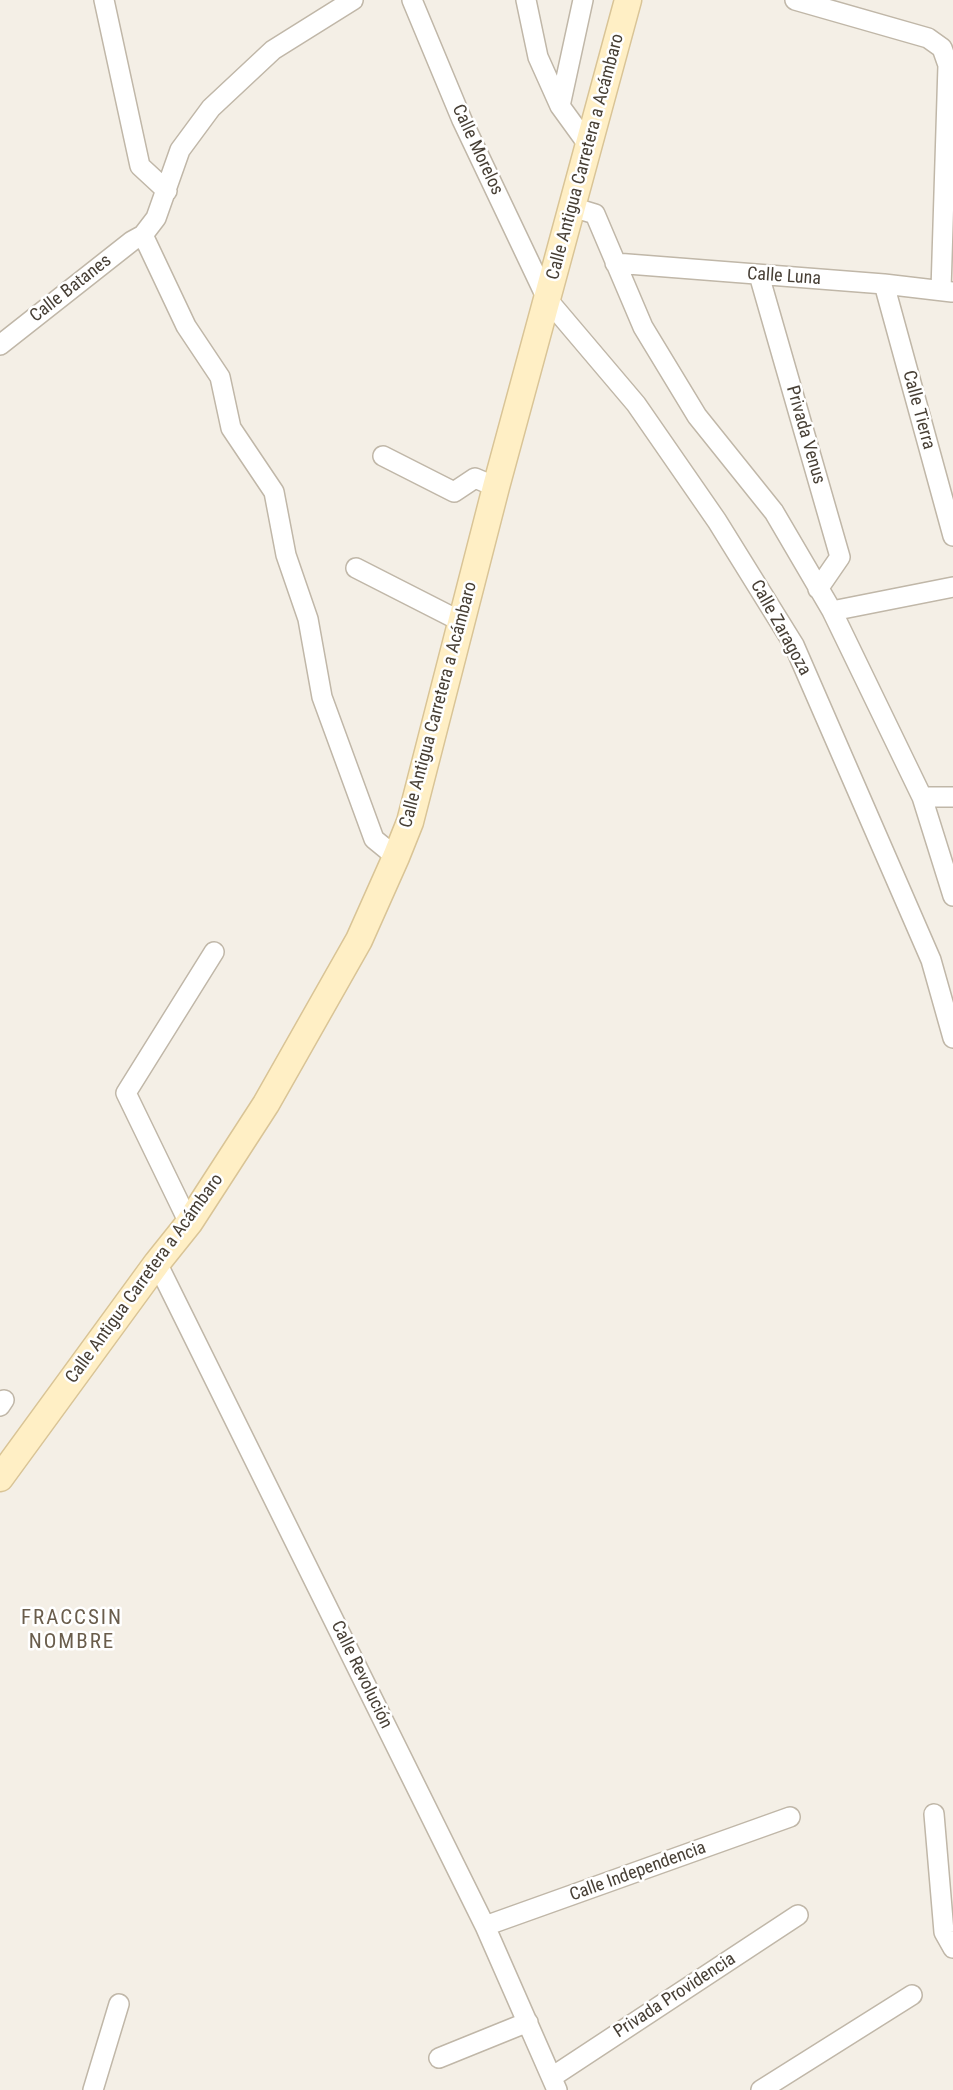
<!DOCTYPE html>
<meta charset="utf-8">
<style>
body{margin:0}
canvas{display:block;background:#f4efe6}
</style>
<canvas width="953" height="2090"></canvas>
<script>
const ctx = document.querySelector('canvas').getContext('2d');
ctx.lineJoin = 'round';
const shape = rows => new Path2D(rows.map(r => 'M' + r).join(''));
function strokePath(path, color, width, dash) { ctx.strokeStyle = color; ctx.lineWidth = width; ctx.lineCap = dash ? 'butt' : 'round'; ctx.setLineDash(dash || []); ctx.stroke(path); }
function write(font, color, halo, rows, align = 'center') {
  ctx.font = font + ' "Roboto Condensed",sans-serif'; ctx.lineWidth = 5; ctx.setLineDash([]); ctx.textBaseline = 'middle'; ctx.strokeStyle = halo; ctx.fillStyle = color; for (const [text, x, y, turn = 0] of rows) {
    ctx.save(); ctx.translate(x, y); ctx.rotate((+turn || 0) * Math.PI / 180); ctx.textAlign = isNaN(turn) ? turn : align; if (halo) ctx.strokeText(text, 0, 0); ctx.fillText(text, 0, 0); ctx.restore();
  }
}
const minor = shape([
 [104,0,140,166,167,191],
 [412,0,462,120,547,299,636,404,717,521,794,645,931,960,953,1038],
 [526,0,538,57,560,106,589,146],
 [795,0,928,38,942,48,948,65,941,290],
 [560,106,583,0],
 [572,207,595,214,643,327,697,416,774,512,832,611,922,797,953,896],
 [143,235,186,326,220,377,231,428,274,492,286,555,308,619,322,697,374,839,396,857],
 [615,263,884,284,952,292],
 [759,275,840,557,818,589],
 [884,284,953,536],
 [0,345,132,241,143,235,156,218,180,150,211,108,273,50,353,0],
 [383,456,454,492,475,478,496,487],
 [356,568,462,622],
 [832,611,953,587],
 [922,797,953,797],
 [189,1223,126,1093,214,952],
 [157,1263,485,1926,557,2090],
 [0,1406,4,1400],
 [934,1814,944,1932,953,1948],
 [485,1926,790,1817],
 [439,2058,528,2022],
 [552,2077,798,1915],
 [93,2090,119,2004],
 [761,2090,912,1995]
]);
const secondary = shape([
 [0,1478,157,1263,189,1223,266,1104,359,940,396,857,410,822,496,487,628,0]
]);
const streetNames = [
 ["Calle Morelos",477,150,65],
 ["Calle Antigua Carretera a Acámbaro",586,157,-75],
 ["Calle Luna",784,277,4],
 ["Calle Batanes",71,289,-38],
 ["Calle Tierra",918,410,75],
 ["Privada Venus",805,435,74],
 ["Calle Zaragoza",780,628,61],
 ["Calle Antigua Carretera a Acámbaro",439,705,-75],
 ["Calle Antigua Carretera a Acámbaro",145,1279,-54],
 ["Calle Revolución",361,1675,64],
 ["Calle Independencia",638,1872,-20],
 ["Privada Providencia",675,1996,-33]
];
const quarterNames = [
 ["FRACCSIN",72,1619],
 ["NOMBRE",72,1643]
];
strokePath(minor, '#c0b7a8', 22);
strokePath(secondary, '#d9c496', 29);
strokePath(minor, '#fff', 19);
strokePath(secondary, '#ffefc5', 26);
write('18px', '#473f35', '#fff', streetNames);
ctx.letterSpacing = '2px';
write('21px', '#6a5d4c', '#fff', quarterNames);
ctx.letterSpacing = '0px';
</script>
